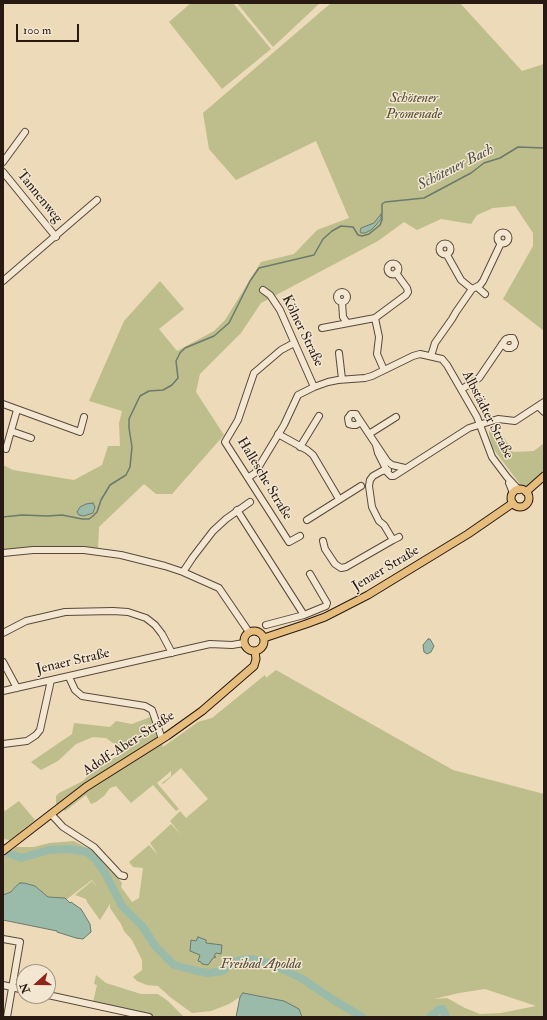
<!DOCTYPE html>
<meta charset="utf-8">
<style>
body{margin:0}
#map{position:relative;width:547px;height:1020px;overflow:hidden;background:#ecdab9;font-family:"IM FELL Double Pica",serif}
canvas{display:block}
.frame{position:absolute;inset:0;border:4px solid #281912;pointer-events:none}
.north{position:absolute;left:16px;top:964px;width:40px;height:40px;box-sizing:border-box;background:#f3e7d2;border:1px solid #a29585;border-radius:50%;rotate:249deg;font-size:11px;font-weight:700;line-height:16px;text-align:center;color:#281912}
.north::after{content:'';display:block;margin:auto;width:14px;height:18px;background:#8f2418;clip-path:polygon(50% 0,100% 100%,50% 72%,0 100%)}
.scale{position:absolute;left:16px;top:24px;width:63px;height:18px;box-sizing:border-box;border:2px solid #281912;border-top:0;padding-left:5px;font-size:12px;line-height:14px;white-space:nowrap;color:#281912;-webkit-text-stroke:3px #f3e7d2;paint-order:stroke}
</style>
<div id="map">
<canvas width="547" height="1020"></canvas>
<div class="frame"></div>
<div class="north">N</div>
<div class="scale">100 m</div>
</div>
<script>
const ctx = document.querySelector('canvas').getContext('2d');
ctx.lineJoin = 'round';
function paint(path, color) { ctx.fillStyle = color; ctx.fill(path, 'evenodd'); }
const shape = rows => new Path2D(rows.map(r => 'M' + r).join(''));
function strokePath(path, color, width, dash) { ctx.strokeStyle = color; ctx.lineWidth = width; ctx.lineCap = dash ? 'butt' : 'round'; ctx.setLineDash(dash || []); ctx.stroke(path); }
function write(font, color, halo, rows, align = 'center') {
  ctx.font = font + ' "IM FELL Double Pica",serif'; ctx.lineWidth = 3; ctx.setLineDash([]); ctx.textBaseline = 'middle'; ctx.strokeStyle = halo; ctx.fillStyle = color; for (const [text, x, y, turn = 0] of rows) {
    ctx.save(); ctx.translate(x, y); ctx.rotate((+turn || 0) * Math.PI / 180); ctx.textAlign = isNaN(turn) ? turn : align; if (halo) ctx.strokeText(text, 0, 0); ctx.fillText(text, 0, 0); ctx.restore();
  }
}
const green = shape([
 [191,3,233,3,271,49,222,89,169,22],
 [237,3,320,3,273,47],
 [331,3,460,3,522,71,544,64,544,331,503,299,533,246,533,233,515,206,493,208,477,215,471,224,441,219,417,230,404,222,378,241,261,303,241,333,200,374,196,392,224,435,172,494,156,494,144,484,99,527,98,549,55,547,3,551,3,465,13,470,74,480,102,465,108,446,120,446,119,423,122,411,89,401,124,321,160,281,184,309,159,329,177,351,214,331,225,320,261,262,294,254,317,230,349,218,316,141,236,180,209,149,203,113],
 [495,424,513,452,534,451,544,443,544,473,526,487,522,487,492,447,489,434,489,426],
 [276,670,453,770,544,794,544,1017,302,1017,243,993,240,997,229,1004,211,1011,192,1013,170,997,158,986,147,985,137,981,133,977,142,970,142,960,132,940,124,931,121,924,110,908,110,904,100,920,87,902,86,899,75,895,92,881,98,888,92,880,67,899,64,898,48,897,35,886,24,883,16,885,11,892,3,895,3,857,16,847,34,847,49,843,74,841,95,852,122,883,121,887,132,902,139,898,143,868,133,867,129,862,149,845,158,855,150,843,171,824,181,835,170,821,180,811,186,818,208,799,181,768,163,784,162,783,171,776,171,771,157,783,179,809,176,811,153,785,131,803,116,786,110,788,104,796,96,802,91,804,86,795,65,811,56,803,56,796,59,793,83,781,97,765,119,756,117,746,106,738,93,737,76,744,58,761,41,770,31,762,72,734,74,723,110,727,116,721,132,724,156,715,163,747,198,722,212,718,265,675,266,678],
 [485,989,536,1006,501,1013,480,1014,465,1008,447,998,434,999,459,993],
 [19,801,35,820,10,840,3,839,3,808,5,811],
 [96,975,106,983,141,994,158,994,168,1001,184,1017,155,1017,151,1015,93,1002,97,985,94,984]
]);
const water = shape([
 [381,214,381,219,376,225,371,230,365,233,361,233,360,231,361,228,374,223,381,214],
 [93,503,95,507,93,513,84,516,79,515,77,512,80,507,86,504,93,503],
 [428,639,430,639,434,646,431,652,427,654,424,652,423,645,428,639],
 [20,883,24,883,35,886,48,897,65,898,70,903,71,902,81,909,90,924,91,932,83,939,76,938,57,932,57,931,3,920,3,895,11,892,16,886,20,883],
 [198,937,206,940,206,943,222,945,221,954,216,953,214,956,216,957,213,958,208,965,202,964,201,962,198,961,200,955,190,951,191,940,196,941,198,937],
 [243,993,284,1001,299,1009,302,1017,236,1017,240,997,243,993]
]);
const stream = shape([
 [3,517,22,515,48,516,62,515,82,519,89,519,93,516,97,512,101,500,110,485,126,475,130,467,132,447,129,428,129,419,140,396,149,391,163,390,172,385,178,378,176,361,180,353,185,348,214,336,229,323,250,281,259,268,314,255,323,239,332,231,341,226,353,227,358,235,362,236,369,234,380,225,382,220,382,204,385,202,424,198,471,173,484,163,500,158,518,147,544,148]
]);
const river = shape([
 [3,851,21,858,49,850,69,849,87,852,96,860,105,873,122,906,142,926,156,947,174,965,197,971,208,973,223,971,230,964,240,960,252,959,269,963,301,978,332,999,362,1017],
 [430,1017,438,1010,443,1009,446,1017]
]);
const minor = shape([
 [3,162,25,132],
 [3,172,56,237],
 '497.5 238a5.5 5.5 0 1 1 11 0a5.5 5.5 0 1 1-11 0Z',
 '439.5 249a5.5 5.5 0 1 1 11 0a5.5 5.5 0 1 1-11 0Z',
 [447,255,461,280,472,289],
 '387.5 269a5.5 5.5 0 1 1 11 0a5.5 5.5 0 1 1-11 0Z',
 [3,281,97,200],
 [477,287,485,294],
 [263,290,270,295,280,310,314,387],
 '337 297a5 5 0 1 1 10 0a5 5 0 1 1-10 0Z',
 [342,302,343,317,347,323],
 [322,328,375,318],
 [294,343,281,350,254,373,238,420,225,442,289,542,300,536],
 [339,353,342,379],
 [431,356,435,343,452,319,456,312,472,289,480,285,483,281,501,243],
 [384,370,377,354,379,337,375,318,406,295,408,292,407,288,396,273],
 [462,389,479,378,505,340,506,339,509,338,513,338,515,343,514,346,511,348,507,348,502,344],
 [3,404,80,432,84,417],
 [538,406,544,412],
 [17,410,11,431,31,438],
 [361,422,356,425,353,425,349,424,348,418,351,414,356,414,357,416,387,461,392,465,405,468],
 [278,434,307,450,313,455,339,499],
 [369,434,396,417],
 [376,445,378,453,388,473,391,476,394,476,469,428,498,419,515,421,544,402],
 [300,447,319,416],
 [6,449,11,431],
 [388,470,382,471,373,476,370,480,369,486,372,507,379,521,384,525,393,540,399,537],
 [249,477,255,473,284,425,298,395,314,387,328,382,338,380,365,378,372,376,413,356,420,354,442,359,447,365,477,417,492,457,507,477,519,490],
 [509,483,513,493],
 [237,510,304,615],
 [307,520,361,486],
 [323,541,325,549,335,564,341,568,346,567,393,540],
 [3,553,33,550,84,550,121,555,165,566,183,572,219,588,249,632],
 [183,572,193,557,213,531,226,519,250,502],
 [266,625,304,615,326,606,327,603,310,574],
 [3,633,26,621,65,612,113,611,128,612,146,618,155,625,162,634,172,653],
 [3,662,17,688],
 [69,677,75,690,82,696,145,706,152,710,162,739],
 [3,691,210,644,232,645,244,643],
 [3,744,27,741,36,735,40,730,51,680],
 [51,814,63,827,94,847,120,875,124,876],
 [3,939,20,942,7,1017],
 [3,985,24,990],
 [48,995,149,1017]
]);
const major = shape([
 '511 498a9 9 0 1 1 18 0a9 9 0 1 1-18 0Z',
 [526,492,544,476],
 '244 641a10 10 0 1 1 20 0a10 10 0 1 1-20 0Z',
 [264,638,306,624,325,617,368,595,468,534,513,503],
 [3,851,86,787,167,736,202,711,254,666,256,659,255,651]
]);
const parkNames = [
 ["Schötener",414,99],
 ["Promenade",414,115],
 ["Freibad Apolda",261,965]
];
const streetNames = [
 ["Tannenweg",39,197,51],
 ["Kölner Straße",302,331,64],
 ["Albstädter Straße",487,415,63],
 ["Hallesche Straße",264,479,59],
 ["Jenaer Straße",386,569,-31],
 ["Jenaer Straße",73,662,-13],
 ["Adolf-Aber-Straße",129,744,-33]
];
const waterNames = [
 ["Schötener Bach",456,168,-27]
];
paint(green, '#bdbe8b');
paint(water, '#9abbaa');
strokePath(water, '#6c7a6d', 1);
strokePath(stream, '#6c7a6d', 1.5);
strokePath(river, '#9abbaa', 8);
strokePath(minor, '#59493c', 8);
strokePath(major, '#281912', 9);
strokePath(minor, '#f3e7d2', 6);
strokePath(major, '#e6bd7c', 7);
write('italic 14px', '#554b36', '#f3e7d2', parkNames);
write('14px', '#281912', '#f3e7d2', streetNames);
write('italic 15px', '#505247', '#f3e7d2', waterNames);
</script>
